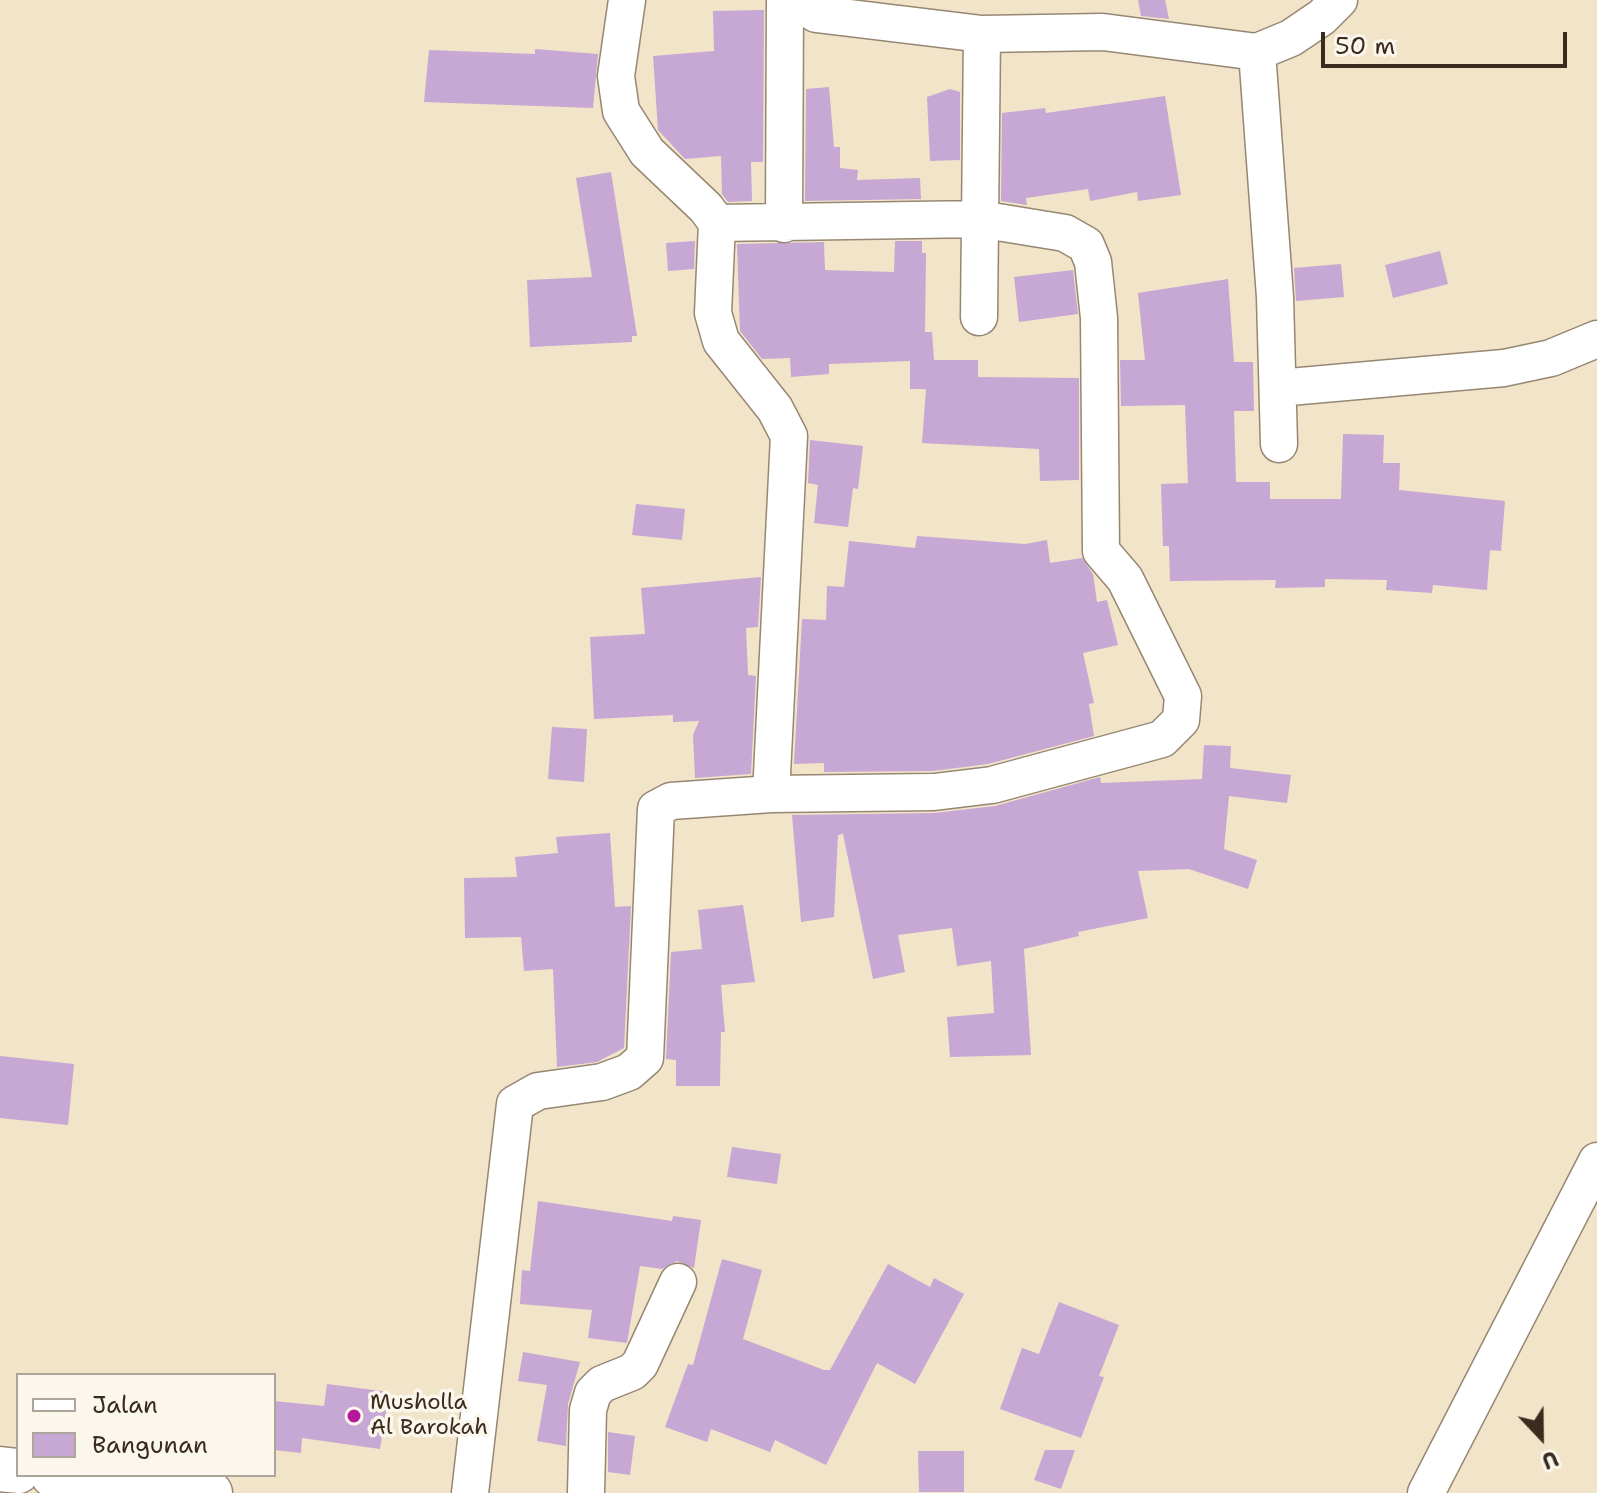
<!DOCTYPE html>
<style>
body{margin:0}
#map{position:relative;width:1597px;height:1493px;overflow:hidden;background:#f1e4c8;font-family:"Shantell Sans",sans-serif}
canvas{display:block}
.legend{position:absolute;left:16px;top:1373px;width:260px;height:104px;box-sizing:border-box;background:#fbf7ec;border:2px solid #aea59a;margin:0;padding:10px 14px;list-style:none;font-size:24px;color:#3b2a1e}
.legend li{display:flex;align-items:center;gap:16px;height:40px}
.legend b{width:40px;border:2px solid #aea59a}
.north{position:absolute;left:1501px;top:1397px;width:80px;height:80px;-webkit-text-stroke:6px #fbf7ec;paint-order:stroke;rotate:158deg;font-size:22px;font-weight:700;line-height:32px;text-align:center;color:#3b2a1e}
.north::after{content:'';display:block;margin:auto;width:28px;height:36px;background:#3b2a1e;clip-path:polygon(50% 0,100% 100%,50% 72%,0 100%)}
.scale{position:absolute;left:1321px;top:32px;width:246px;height:36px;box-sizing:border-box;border:4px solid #3b2a1e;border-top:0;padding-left:10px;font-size:24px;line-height:28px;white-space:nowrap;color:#3b2a1e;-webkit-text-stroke:6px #fbf7ec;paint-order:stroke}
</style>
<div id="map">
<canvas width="1597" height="1493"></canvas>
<ul class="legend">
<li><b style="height:10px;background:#fff"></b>Jalan</li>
<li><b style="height:22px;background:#c7a7d3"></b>Bangunan</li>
</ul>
<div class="north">U</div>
<div class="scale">50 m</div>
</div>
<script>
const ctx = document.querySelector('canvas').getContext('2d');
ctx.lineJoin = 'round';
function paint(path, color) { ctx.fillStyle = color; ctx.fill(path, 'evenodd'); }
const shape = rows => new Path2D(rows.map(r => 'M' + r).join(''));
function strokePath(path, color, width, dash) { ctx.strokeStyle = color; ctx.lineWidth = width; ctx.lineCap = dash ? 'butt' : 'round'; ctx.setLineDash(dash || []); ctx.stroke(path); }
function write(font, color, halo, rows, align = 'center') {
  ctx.font = font + ' "Shantell Sans",sans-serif'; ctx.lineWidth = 7; ctx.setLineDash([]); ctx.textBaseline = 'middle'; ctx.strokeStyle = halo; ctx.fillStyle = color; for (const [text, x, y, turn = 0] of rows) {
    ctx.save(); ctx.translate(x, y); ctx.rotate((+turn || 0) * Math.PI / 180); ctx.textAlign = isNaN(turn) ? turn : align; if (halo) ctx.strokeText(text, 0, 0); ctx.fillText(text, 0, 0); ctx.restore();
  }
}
const building = shape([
 [1138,0,1165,0,1169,19,1141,16],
 [764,10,763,162,751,162,752,201,728,202,722,194,721,156,685,159,658,130,653,56,714,51,713,11],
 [535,49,598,54,593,108,424,102,429,50,535,54],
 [829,87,834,147,840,147,840,168,858,170,857,180,920,178,921,199,805,201,806,89],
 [950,89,960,92,960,160,930,161,927,97],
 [1165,96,1181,195,1138,201,1137,192,1090,201,1088,189,1026,198,1027,205,1001,201,1002,113,1045,108,1046,113],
 [611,172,637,336,632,336,632,342,530,347,527,280,592,277,576,178],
 [695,241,694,269,668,271,666,243],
 [895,241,922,241,922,253,926,253,925,332,932,332,934,360,923,360,978,360,978,377,1079,378,1079,480,1040,481,1039,449,922,443,926,389,910,389,910,361,829,364,829,374,791,377,790,358,762,359,740,331,737,244,824,242,825,270,894,272],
 [1440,251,1448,284,1393,298,1385,265],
 [1341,264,1344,297,1296,301,1294,268],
 [1073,270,1078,314,1019,322,1014,277],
 [1228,279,1234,362,1253,362,1254,411,1234,411,1236,482,1270,482,1270,499,1341,499,1343,434,1384,435,1383,463,1400,463,1399,490,1505,501,1501,551,1490,550,1487,590,1433,585,1432,593,1386,590,1387,580,1325,579,1325,587,1275,588,1276,580,1170,581,1169,546,1163,546,1161,484,1188,483,1185,405,1121,406,1120,360,1145,360,1138,293],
 [810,440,863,446,858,489,853,488,848,527,814,523,818,485,808,483],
 [636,504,685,509,682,540,632,535],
 [917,536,1025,544,1047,540,1050,563,1082,558,1093,574,1097,602,1107,600,1118,645,1083,653,1094,703,1089,704,1094,736,988,764,933,771,824,772,824,763,794,764,802,619,826,620,827,586,844,587,849,541,915,548],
 [761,577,758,627,746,628,748,675,756,676,751,774,695,778,693,735,699,721,673,722,673,715,594,719,590,637,645,634,641,588],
 [552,727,587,729,584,782,548,779],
 [1204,745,1231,746,1230,768,1291,775,1287,803,1229,796,1224,849,1257,860,1248,889,1189,869,1138,871,1148,918,1078,932,1079,936,1024,949,1031,1055,950,1057,947,1017,994,1013,991,961,957,966,952,928,898,935,905,972,873,979,843,834,838,835,834,917,801,922,792,815,934,813,995,806,1100,777,1101,783,1202,779],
 [610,833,615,907,631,906,624,1048,597,1062,557,1067,553,969,524,971,521,937,465,938,464,878,517,877,515,857,558,853,556,837],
 [743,905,755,982,721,985,725,1032,721,1032,720,1086,676,1086,676,1060,666,1059,671,952,702,949,698,910],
 [0,1056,74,1064,68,1125,0,1118],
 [732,1147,781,1154,777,1184,727,1177],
 [538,1201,672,1221,673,1216,701,1220,694,1268,677,1261,662,1269,640,1266,627,1343,588,1338,592,1310,520,1304,522,1270,530,1271],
 [722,1259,762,1270,743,1339,824,1370,830,1370,888,1264,930,1287,934,1278,964,1294,915,1384,877,1363,826,1465,775,1440,770,1452,711,1429,707,1442,665,1427,688,1364,693,1365],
 [1059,1302,1119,1325,1099,1376,1104,1377,1081,1438,1000,1409,1022,1348,1039,1354],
 [523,1352,580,1362,568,1404,566,1446,537,1441,547,1385,518,1381],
 [327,1384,389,1392,380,1449,302,1438,301,1453,274,1450,274,1401,324,1406],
 [608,1432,635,1436,630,1475,608,1472],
 [1045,1450,1075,1450,1061,1489,1034,1480],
 [918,1451,964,1451,964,1492,919,1492]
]);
const minor = shape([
 [796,0,816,14,982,34,1103,32,1257,52,1275,297,1279,444],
 [1257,52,1291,38,1322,17,1339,0],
 [717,223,979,219,1065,233,1086,245,1093,262,1099,318,1101,551,1125,579,1183,696,1181,720,1162,739,992,785,934,792,771,794],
 [784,224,785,0],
 [979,317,982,34],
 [1278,388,1504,368,1551,358,1597,339],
 [470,1493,515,1104,538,1091,602,1082,629,1072,645,1058,656,809,671,801,771,794,789,436,775,409,721,341,713,313,717,223,706,208,647,152,621,111,616,76,627,0],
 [586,1493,588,1410,593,1393,602,1384,632,1372,640,1364,678,1282],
 [1426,1493,1597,1161]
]);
const secondary = shape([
 [0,1469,18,1471],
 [53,1475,210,1493]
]);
const markers = [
 [354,1416,8,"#b5179e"]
];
const poiNames = [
 ["Musholla",370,1403],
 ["Al Barokah",370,1428]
];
paint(building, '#c7a7d3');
strokePath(minor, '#968773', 39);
strokePath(secondary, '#968773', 47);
strokePath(minor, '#fff', 36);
strokePath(secondary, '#fff', 44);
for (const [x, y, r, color] of markers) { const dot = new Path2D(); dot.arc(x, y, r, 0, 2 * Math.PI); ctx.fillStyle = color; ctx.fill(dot); strokePath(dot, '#fbf7ec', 3); }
write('22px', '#3b2a1e', '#fbf7ec', poiNames, 'left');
</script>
